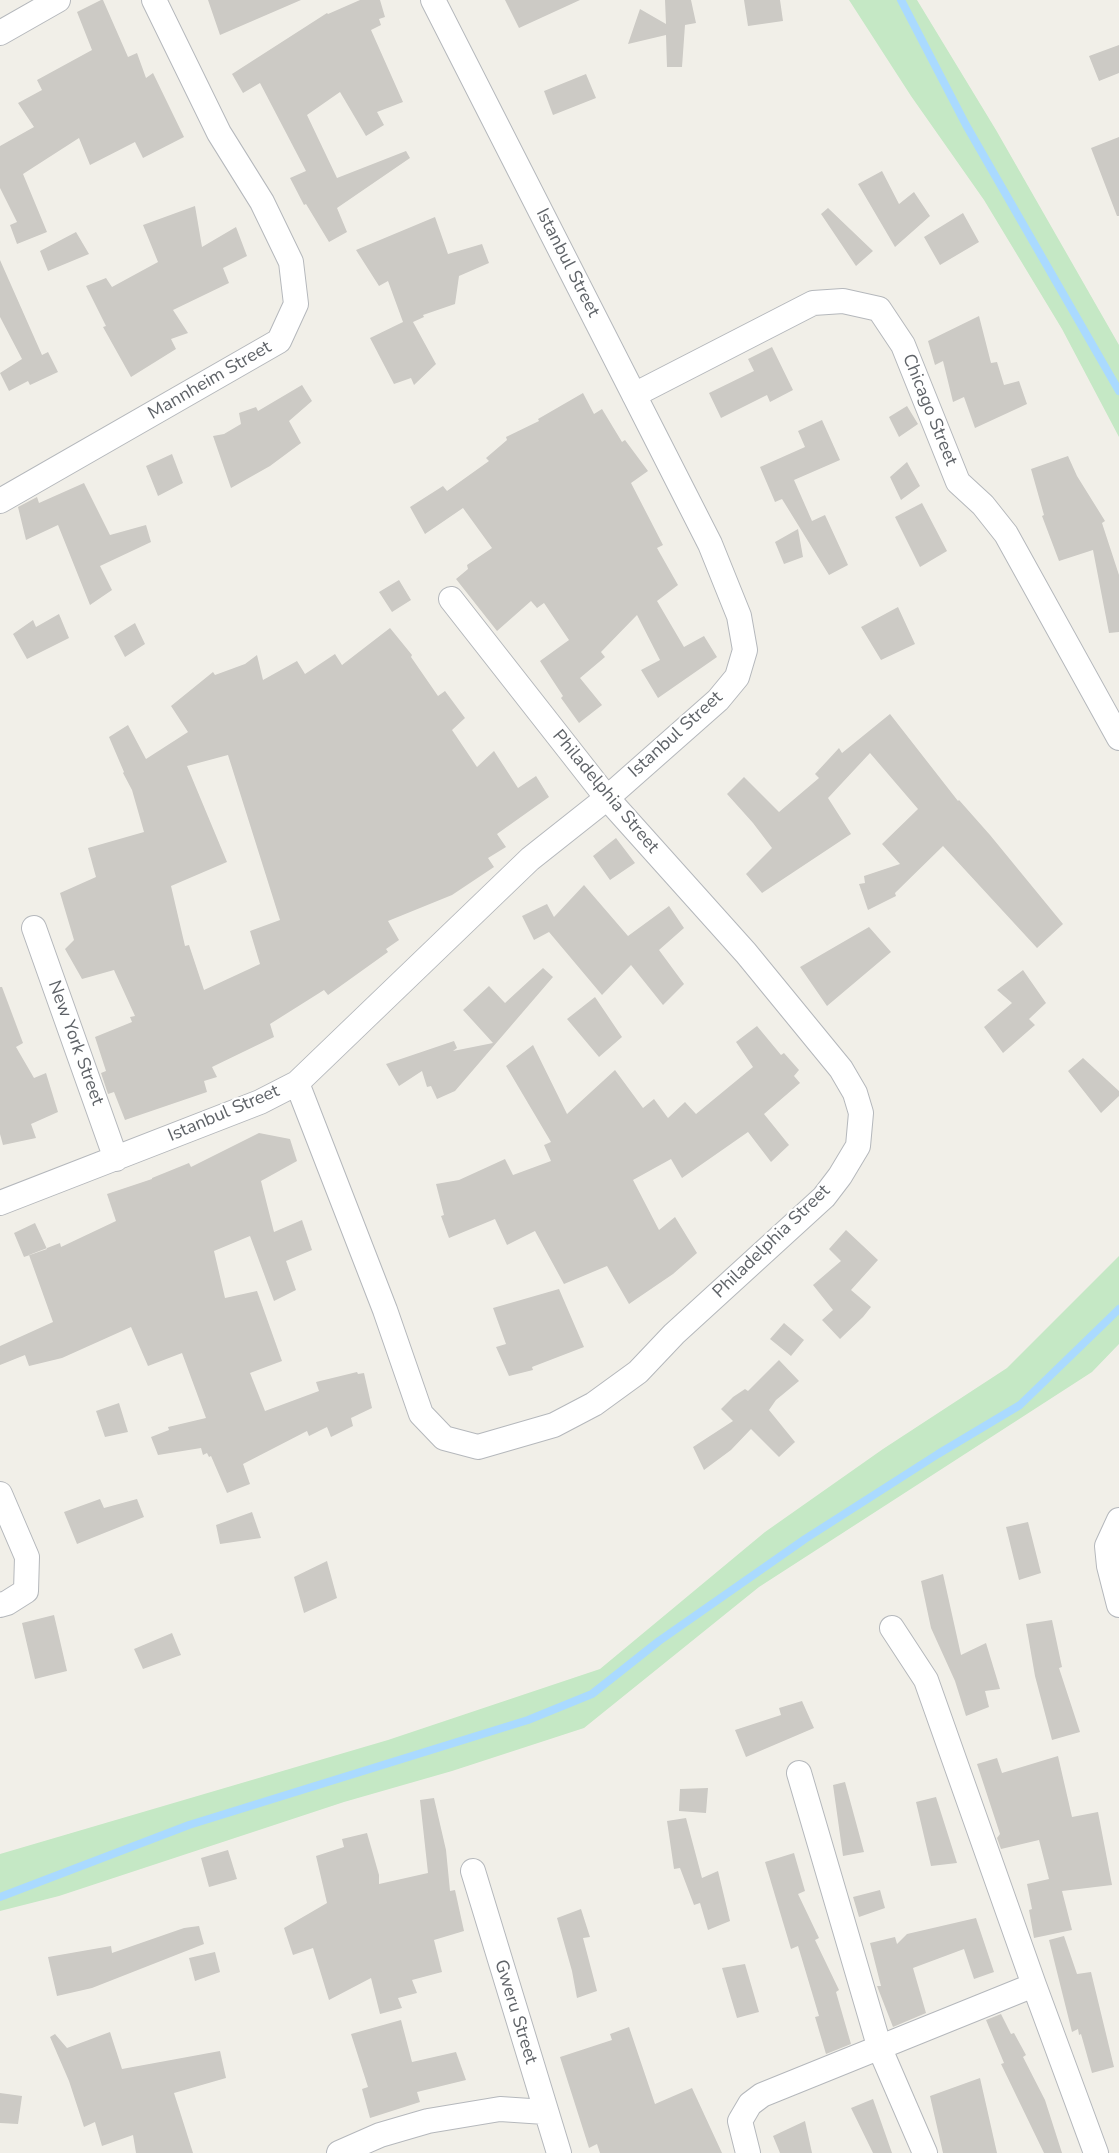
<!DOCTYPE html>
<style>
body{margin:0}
canvas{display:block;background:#f1efe8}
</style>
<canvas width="1119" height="2153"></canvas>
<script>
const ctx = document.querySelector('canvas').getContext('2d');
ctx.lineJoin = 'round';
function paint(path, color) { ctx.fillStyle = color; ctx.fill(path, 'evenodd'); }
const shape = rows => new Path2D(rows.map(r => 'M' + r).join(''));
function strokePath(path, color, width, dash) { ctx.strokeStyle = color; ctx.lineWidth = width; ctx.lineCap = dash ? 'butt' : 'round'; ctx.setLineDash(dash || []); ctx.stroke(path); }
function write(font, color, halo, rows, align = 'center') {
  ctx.font = font + ' "Nunito Sans",sans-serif'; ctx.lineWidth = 4.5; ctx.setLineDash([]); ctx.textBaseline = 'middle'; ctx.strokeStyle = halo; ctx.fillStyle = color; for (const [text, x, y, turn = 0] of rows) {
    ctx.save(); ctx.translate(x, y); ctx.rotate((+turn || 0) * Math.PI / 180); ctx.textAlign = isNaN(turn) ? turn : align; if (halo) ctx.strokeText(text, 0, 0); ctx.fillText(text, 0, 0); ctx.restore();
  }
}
const green = shape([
 [849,0,917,0,996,130,1119,345,1119,437,1062,329,984,200,911,96],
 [1119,1256,1119,1344,1092,1372,759,1587,584,1728,452,1771,344,1802,59,1896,0,1911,0,1854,388,1740,600,1669,765,1532,883,1449,1007,1368]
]);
const stream = shape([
 [901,0,966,125,1119,391],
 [0,1897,189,1825,528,1720,592,1694,659,1641,805,1539,938,1454,1020,1405,1119,1309]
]);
const building = shape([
 [101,0,103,0,128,57,137,53,146,78,153,73,184,137,143,158,135,142,90,165,79,138,23,174,47,232,17,244,10,225,17,222,0,188,0,146,34,127,18,103,42,90,37,80,92,50,77,12],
 [208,0,301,0,220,35],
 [360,0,380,0,385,17,379,19,381,25,371,30,403,102,377,112,384,125,366,136,340,92,307,115,337,178,406,151,410,158,337,208,347,232,329,242,306,204,304,205,290,178,306,171,260,83,243,93,232,74,327,13,328,14],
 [505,0,580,0,519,28],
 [665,0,691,0,696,23,685,25,682,67,667,67,666,35,628,44,640,9,666,24],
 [744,0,780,0,783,21,748,26],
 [1119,45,1119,73,1099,81,1089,56],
 [586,74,596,98,553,115,544,91],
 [1119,137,1119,216,1117,216,1091,148],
 [882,171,899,204,914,192,930,216,895,247,858,184],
 [195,206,202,247,236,227,247,256,223,268,229,283,173,310,188,333,171,339,176,349,131,377,103,327,106,326,86,286,106,278,112,287,158,262,143,225],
 [828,208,873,251,856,266,821,214],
 [963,213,979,242,940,265,924,237],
 [435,217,448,254,482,244,489,263,459,276,455,304,423,315,424,317,413,322,436,364,414,385,411,378,394,384,370,338,403,322,388,281,379,286,356,250],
 [76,232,89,254,48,271,40,251],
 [0,260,42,355,48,352,58,372,30,385,28,381,9,391,0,373,22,359,0,317],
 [979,316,991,363,997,362,1004,385,1019,381,1027,404,975,428,964,397,953,402,943,361,935,365,928,341],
 [772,347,793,390,770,402,767,395,721,418,709,393,754,371,748,359],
 [302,385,312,401,289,421,301,443,270,466,231,488,213,436,224,434,241,424,239,413,256,407,258,411],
 [583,393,594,414,602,409,622,442,625,440,648,471,631,483,663,545,657,548,678,585,657,601,684,647,704,636,717,657,658,698,641,670,660,660,637,615,601,652,605,657,580,678,602,705,579,723,561,698,563,696,540,661,569,640,544,603,537,608,531,601,497,631,456,579,468,569,467,565,492,548,463,508,425,534,410,507,443,486,447,491,489,461,486,458,507,440,506,437,539,421,538,419],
 [907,406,918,424,899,437,889,417],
 [822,420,840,460,794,480,812,521,825,515,848,565,829,575,782,499,775,502,760,467,805,447,798,431],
 [172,454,183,483,158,496,146,466],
 [1068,456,1077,476,1105,521,1102,523,1119,575,1119,632,1109,633,1093,550,1059,561,1042,516,1044,515,1031,469],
 [907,462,920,486,901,500,890,477],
 [84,483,110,535,146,525,151,542,100,566,112,590,90,605,58,525,26,540,18,507,37,497,39,503],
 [922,503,947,551,920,567,895,517],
 [798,529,803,557,784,564,775,542],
 [399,580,411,600,392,612,379,592],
 [898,607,915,644,881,660,861,627],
 [59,614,69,638,27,659,13,634,33,620,36,627],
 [135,623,145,644,125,657,114,636],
 [390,628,412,655,411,657,438,696,445,691,465,718,452,730,477,767,494,751,518,788,536,776,549,797,497,834,506,847,488,858,494,867,452,895,388,921,399,940,386,949,388,952,328,995,324,990,270,1024,274,1037,212,1067,217,1077,204,1081,207,1092,125,1120,114,1092,108,1094,101,1073,106,1071,95,1037,132,1022,130,1017,135,1016,114,970,82,979,65,949,74,940,60,893,96,877,88,848,144,832,132,790,123,773,124,772,109,737,128,725,146,759,188,732,171,706,213,672,215,675,245,664,257,655,263,680,297,661,305,674,335,654,342,665],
 [228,755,280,920,250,931,260,964,204,990,189,945,185,946,171,886,227,862,187,766],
 [890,714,958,801,959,800,990,835,1063,924,1037,948,943,846,895,893,896,896,868,910,859,884,865,883,864,876,900,864,882,844,918,809,870,753,828,798,851,834,762,893,746,874,772,848,753,823,727,794,744,777,779,812,819,778,815,774,839,748,842,753],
 [616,838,635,863,610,880,593,856],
 [584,885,628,936,669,906,684,928,659,950,684,984,663,1005,631,965,602,995,549,932,534,940,522,916,547,904,554,917],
 [869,927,891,952,827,1006,800,967],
 [543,968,553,977,455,1091,437,1099,431,1086,427,1087,422,1071,399,1086,386,1064,454,1041,457,1048,453,1051,493,1043,463,1010,489,986,505,1003],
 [1023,970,1046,1003,1029,1019,1035,1025,1003,1053,984,1027,1012,1003,997,990],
 [0,987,2,987,23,1043,16,1047,34,1078,46,1073,58,1112,31,1124,36,1138,3,1145,0,1134],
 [595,997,622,1037,599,1057,567,1019],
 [757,1026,781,1055,784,1053,799,1070,794,1076,800,1083,764,1114,789,1145,771,1162,748,1132,682,1178,671,1159,633,1180,659,1230,675,1217,697,1253,673,1274,629,1304,607,1266,564,1284,535,1231,507,1245,495,1219,449,1238,441,1216,444,1215,436,1184,459,1180,505,1159,513,1175,551,1161,544,1145,551,1142,506,1066,533,1045,567,1114,615,1070,643,1108,654,1099,668,1118,685,1102,696,1114,753,1067,736,1042],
 [1083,1058,1119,1091,1119,1096,1101,1113,1068,1071],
 [259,1133,290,1139,297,1161,261,1181,274,1232,302,1220,312,1250,286,1261,296,1290,274,1301,250,1236,214,1251,225,1298,257,1291,282,1361,250,1373,265,1411,319,1391,316,1382,357,1372,358,1374,364,1373,372,1408,351,1418,353,1426,331,1437,327,1427,309,1436,307,1431,243,1464,250,1484,227,1493,211,1456,209,1457,207,1453,203,1455,201,1448,158,1455,151,1437,169,1430,168,1427,206,1418,182,1353,148,1366,131,1327,62,1358,29,1366,25,1355,0,1365,0,1346,53,1322,29,1255,60,1243,61,1247,116,1221,107,1194,152,1179,152,1178,189,1163,191,1167],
 [35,1223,47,1249,24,1257,14,1233],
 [846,1230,878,1260,851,1290,871,1307,863,1317,840,1339,822,1320,833,1310,813,1285,841,1261,829,1249],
 [559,1289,584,1347,532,1367,533,1370,509,1376,496,1347,506,1344,493,1308],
 [784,1323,804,1340,791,1356,770,1339],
 [779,1360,799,1381,776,1400,769,1410,795,1442,779,1457,751,1429,731,1450,704,1470,693,1447,733,1421,721,1409,733,1397,745,1389,748,1391],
 [119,1403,128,1432,105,1437,96,1411],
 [100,1499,104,1508,137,1499,144,1517,77,1544,64,1512],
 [252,1512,261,1538,220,1544,216,1525],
 [1028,1522,1041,1573,1019,1580,1006,1527],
 [327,1561,337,1598,304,1613,294,1577],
 [943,1574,961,1655,986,1643,1000,1689,985,1691,989,1707,966,1716,955,1681,931,1628,921,1581],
 [54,1615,67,1671,35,1679,22,1623],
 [1052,1620,1062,1667,1059,1668,1080,1732,1052,1740,1035,1676,1026,1624],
 [172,1633,181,1655,143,1669,134,1649],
 [802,1701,814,1728,746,1757,735,1730,781,1715,779,1708],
 [1058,1756,1072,1817,1098,1812,1112,1885,1062,1891,1072,1930,1034,1938,1029,1910,1032,1909,1027,1884,1049,1879,1039,1840,1001,1849,997,1838,1000,1834,977,1764,997,1758,1002,1773],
 [845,1782,864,1852,843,1856,833,1785],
 [708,1788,706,1813,679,1811,680,1789],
 [936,1797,957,1863,931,1866,916,1802],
 [434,1798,446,1850,450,1891,455,1890,464,1931,434,1940,442,1972,412,1980,417,1993,398,1998,402,2008,380,2014,371,1978,329,2000,313,1948,293,1955,284,1928,327,1903,316,1856,344,1847,342,1839,367,1833,379,1875,379,1884,428,1873,420,1800],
 [686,1818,702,1878,718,1871,730,1921,708,1930,700,1903,694,1905,680,1868,674,1869,667,1821],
 [228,1850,237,1879,209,1887,201,1858],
 [794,1853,805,1891,798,1894,819,1938,815,1940,839,1990,836,1992,851,2044,826,2054,815,2017,819,2016,798,1946,791,1949,765,1862],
 [880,1890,885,1908,859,1917,853,1897],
 [581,1909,590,1937,583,1938,597,1991,577,1998,572,1971,557,1918],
 [976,1918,994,1972,974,1979,964,1949,913,1968,926,2013,893,2027,877,1986,881,1986,870,1943,895,1937,897,1944,907,1934],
 [199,1926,204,1944,92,1988,57,1996,48,1957,111,1946,112,1953,184,1928],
 [1064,1936,1077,1974,1091,1972,1114,2067,1092,2073,1081,2034,1079,2035,1078,2029,1072,2032,1049,1940],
 [215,1952,220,1972,195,1981,189,1958],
 [745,1964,759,2012,737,2018,722,1968],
 [1001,2014,1011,2034,1014,2033,1026,2055,1023,2057,1045,2100,1062,2153,1044,2153,1001,2064,1004,2063,986,2020],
 [401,2020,412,2062,456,2052,466,2080,417,2092,420,2102,370,2118,362,2089,368,2087,351,2034],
 [629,2027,655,2104,692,2088,722,2153,600,2153,597,2144,589,2148,560,2057,612,2040,610,2034],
 [110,2032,122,2069,220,2051,226,2078,174,2093,193,2153,136,2153,133,2135,102,2146,95,2122,84,2127,69,2081,50,2037,55,2034,67,2048],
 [980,2078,997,2153,943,2153,930,2096],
 [0,2093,22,2096,18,2124,0,2123],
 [873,2099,892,2153,873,2153,851,2108],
 [805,2121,812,2153,780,2153,773,2136]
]);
const street = shape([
 [0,33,58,0],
 [634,395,813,303,843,301,879,309,903,345,958,482,983,505,1006,534,1119,738],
 [0,501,279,341,296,304,291,262,262,202,219,133,154,0],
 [34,928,116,1159],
 [297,1083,385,1310,421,1414,444,1438,478,1447,554,1425,594,1404,638,1372,674,1334,824,1197,840,1176,858,1146,861,1113,855,1093,841,1069,746,953,607,798,451,599],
 [0,1203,260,1102,297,1083,530,859,607,798,718,700,737,677,745,650,739,616,710,544,433,0],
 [0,1494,27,1557,26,1591,7,1603,0,1605],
 [1119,1520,1107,1546,1109,1566,1119,1605],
 [892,1628,926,1680,1034,1985,1096,2153],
 [799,1773,880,2049,925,2153],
 [473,1871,559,2153],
 [339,2153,380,2135,428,2121,500,2109,545,2112],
 [748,2153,740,2121,750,2104,762,2095,1034,1985]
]);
const streetNames = [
 ["Istanbul Street",567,263,63],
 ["Mannheim Street",210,381,-30],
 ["Chicago Street",929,410,68],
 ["Istanbul Street",676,735,-42],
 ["Philadelphia Street",605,792,50],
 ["New York Street",75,1043,70],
 ["Istanbul Street",224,1114,-23],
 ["Philadelphia Street",772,1242,-44],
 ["Gweru Street",515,2012,73]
];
paint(green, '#c5e8c5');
strokePath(stream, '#aadaff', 8);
paint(building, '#cccac5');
strokePath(street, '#b5b8bc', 26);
strokePath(street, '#fff', 24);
write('18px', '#5f6368', '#fff', streetNames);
</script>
